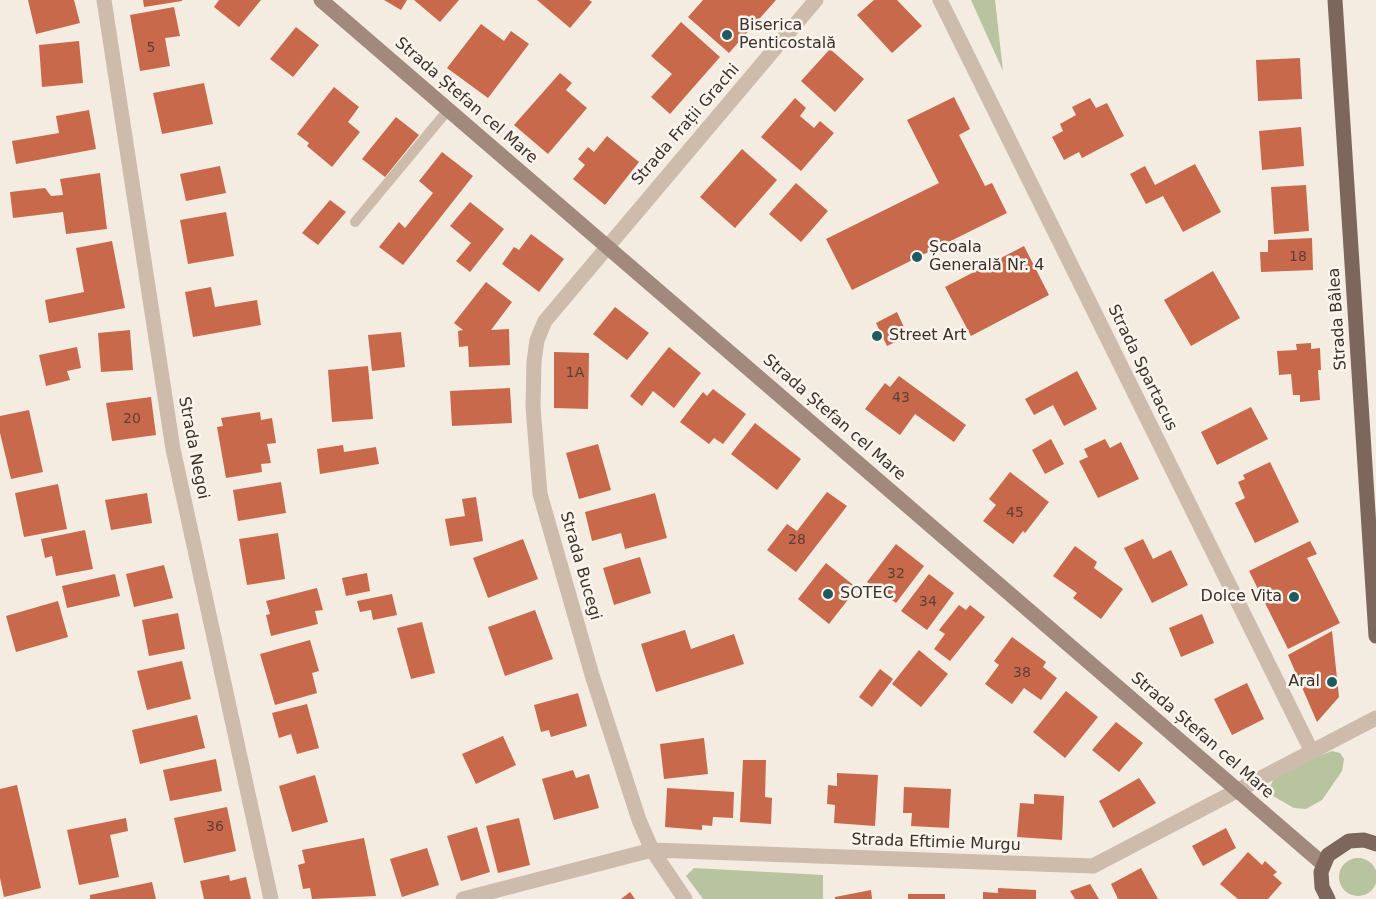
<!DOCTYPE html>
<meta charset="utf-8">
<style>
body{margin:0}
canvas{display:block;background:#f4ebe1}
</style>
<canvas width="1376" height="899"></canvas>
<script>
const ctx = document.querySelector('canvas').getContext('2d');
ctx.lineJoin = 'round';
function paint(path, color) { ctx.fillStyle = color; ctx.fill(path, 'evenodd'); }
const shape = rows => new Path2D(rows.map(r => 'M' + r).join(''));
function strokePath(path, color, width, dash) { ctx.strokeStyle = color; ctx.lineWidth = width; ctx.lineCap = dash ? 'butt' : 'round'; ctx.setLineDash(dash || []); ctx.stroke(path); }
function write(font, color, halo, rows, align = 'center') {
  ctx.font = font + ' "DejaVu Sans",sans-serif'; ctx.lineWidth = 5; ctx.setLineDash([]); ctx.textBaseline = 'middle'; ctx.strokeStyle = halo; ctx.fillStyle = color; for (const [text, x, y, turn = 0] of rows) {
    ctx.save(); ctx.translate(x, y); ctx.rotate((+turn || 0) * Math.PI / 180); ctx.textAlign = isNaN(turn) ? turn : align; if (halo) ctx.strokeText(text, 0, 0); ctx.fillText(text, 0, 0); ctx.restore();
  }
}
const green = shape([
 [971,0,995,0,1003,71],
 [1332,751,1340,753,1344,759,1342,771,1322,800,1306,809,1294,808,1273,796,1269,789,1274,778,1287,768],
 '1339 877a19 19 0 1 1 38 0a19 19 0 1 1-38 0Z',
 [694,868,823,875,823,899,703,899,686,876]
]);
const building = shape([
 [28,0,74,0,80,23,36,34],
 [143,0,182,0,182,1,144,7],
 [219,0,261,0,239,27,214,7],
 [384,0,407,0,401,10],
 [414,0,459,0,440,22],
 [537,0,589,0,592,2,570,28],
 [703,0,776,0,729,53,688,17],
 [874,0,897,0,922,26,892,53,857,15],
 [174,7,180,36,165,38,170,66,140,71,130,15],
 [681,22,720,57,670,114,651,97,672,74,651,56],
 [481,24,504,41,511,31,529,44,488,98,447,68],
 [296,27,319,45,293,77,270,59],
 [79,41,83,83,42,87,39,45],
 [830,49,864,79,835,112,801,81],
 [1300,58,1302,99,1258,101,1256,60],
 [560,73,572,83,566,90,587,108,548,154,514,125],
 [204,83,213,124,162,134,153,93],
 [334,87,359,107,348,122,360,132,332,167,307,146,309,143,297,134],
 [954,97,970,129,959,135,985,186,992,183,1007,213,852,290,826,239,939,183,907,120],
 [795,98,806,108,800,116,814,128,820,121,834,133,801,171,761,137],
 [1090,98,1096,108,1107,103,1124,136,1082,158,1079,152,1064,160,1052,137,1063,131,1060,124,1076,115,1072,107],
 [89,110,96,149,16,164,12,141,59,133,56,116],
 [396,117,419,135,385,177,362,159],
 [1301,127,1304,166,1262,170,1259,131],
 [607,136,639,162,605,205,573,179,585,165,578,159,588,147,594,152],
 [742,149,777,180,735,228,700,197],
 [442,152,473,176,403,265,379,247,399,222,405,228,433,193,419,181],
 [1195,164,1221,212,1183,232,1163,196,1146,204,1130,174,1145,166,1155,185],
 [220,166,226,193,186,201,180,174],
 [100,173,107,229,66,234,63,212,13,218,10,192,45,188,51,196,63,195,60,179],
 [796,183,828,211,801,242,769,214],
 [1306,185,1309,231,1274,234,1271,187],
 [330,200,346,212,318,245,302,233],
 [470,202,504,229,470,272,456,261,471,243,450,226],
 [226,212,234,256,188,264,180,220],
 [531,234,564,259,539,292,502,264,514,247,519,250],
 [1312,238,1313,270,1261,272,1260,252,1268,252,1268,240],
 [112,241,125,308,49,323,45,300,84,292,76,248],
 [1024,246,1049,295,971,336,945,287],
 [1213,271,1240,318,1191,346,1164,300],
 [486,282,512,302,491,330,509,329,510,365,469,367,468,346,459,347,458,331,463,330,454,323],
 [211,287,215,307,257,300,261,325,193,337,185,292],
 [615,307,649,333,627,360,593,334],
 [897,312,908,336,887,346,876,323],
 [130,330,133,370,101,372,98,333],
 [401,332,405,367,372,371,368,335],
 [1311,343,1311,349,1320,348,1321,370,1318,370,1320,400,1300,402,1300,395,1293,395,1291,374,1279,375,1277,351,1297,350,1296,344],
 [77,347,81,368,67,371,70,380,46,386,39,355],
 [669,347,701,373,674,408,653,391,642,406,630,396],
 [554,352,589,353,588,409,554,408],
 [368,366,373,419,332,422,328,370],
 [1077,371,1097,409,1064,426,1053,405,1034,415,1025,399],
 [899,376,966,425,954,442,915,414,900,435,865,409,885,383,890,387],
 [510,388,512,423,452,426,450,391],
 [713,389,746,414,723,444,714,438,709,444,680,422,703,392,707,396],
 [151,397,156,435,112,441,106,403],
 [1251,407,1268,439,1217,465,1201,432],
 [29,410,43,472,11,479,0,433,0,416],
 [260,412,261,420,272,418,276,443,267,444,271,463,261,464,262,472,226,478,217,427,223,426,221,418],
 [755,423,801,459,777,490,731,454],
 [1051,439,1064,464,1045,474,1032,450],
 [1105,439,1110,448,1121,442,1139,479,1098,498,1079,461,1088,457,1084,449],
 [598,444,611,490,579,499,566,453],
 [343,445,344,452,376,447,379,464,320,474,317,449],
 [1270,462,1299,522,1255,543,1235,503,1245,498,1238,482,1245,479,1243,475],
 [1010,472,1049,502,1025,533,1023,531,1013,544,983,521,996,505,989,499],
 [281,482,286,513,238,521,233,490],
 [58,484,67,529,24,537,15,493],
 [827,492,847,506,796,572,767,550,787,524,797,531],
 [147,493,152,523,111,530,105,500],
 [655,493,667,538,625,549,621,533,592,541,585,512],
 [476,497,483,541,450,546,445,519,465,516,462,499],
 [85,530,93,569,56,576,52,556,45,558,41,539],
 [278,533,285,579,247,585,239,539],
 [523,539,538,579,488,598,473,558],
 [1143,539,1153,559,1171,550,1188,585,1152,603,1124,548],
 [1310,541,1317,554,1307,558,1340,623,1288,649,1249,571],
 [896,544,924,566,896,603,867,582],
 [1075,546,1097,562,1094,568,1123,589,1101,619,1073,598,1077,593,1053,576],
 [640,557,651,593,614,605,603,568],
 [826,563,857,588,829,624,798,599],
 [164,565,173,598,134,607,126,574],
 [367,573,370,591,346,596,342,578],
 [115,574,120,596,67,608,62,586],
 [929,574,954,593,927,630,901,611],
 [317,588,323,610,315,611,318,624,271,636,266,615,270,614,266,601],
 [392,594,397,615,373,620,371,610,360,612,357,601],
 [58,601,68,637,16,652,6,616],
 [959,605,966,610,970,605,985,617,950,661,934,649,945,634,939,630],
 [535,610,553,659,505,676,488,627],
 [178,613,185,649,149,656,142,620],
 [1202,614,1214,643,1181,657,1169,628],
 [422,622,435,673,411,679,397,628],
 [685,630,691,649,734,634,744,664,656,692,641,644],
 [1332,631,1339,697,1317,722,1288,655],
 [1012,637,1046,662,1043,667,1057,678,1041,700,1024,688,1012,704,985,684,999,665,994,661],
 [310,640,319,671,312,673,317,693,275,705,260,654],
 [919,650,948,674,921,707,892,684],
 [182,661,191,699,147,710,137,671],
 [880,669,893,679,872,707,859,697],
 [1247,683,1264,719,1232,735,1214,699],
 [1066,691,1098,717,1065,758,1033,732],
 [578,693,587,726,551,737,549,730,541,732,534,705],
 [307,704,319,748,297,754,291,734,279,738,272,713],
 [197,715,205,748,140,764,132,730],
 [1116,722,1143,743,1119,772,1092,750],
 [503,736,516,765,476,784,462,754],
 [704,738,708,774,664,779,660,744],
 [216,759,222,791,170,801,163,770],
 [743,760,766,760,765,797,772,798,771,824,740,822],
 [573,770,576,778,589,774,599,808,554,820,542,779],
 [837,773,878,775,875,826,834,823,835,805,827,804,828,785,837,786],
 [315,775,328,822,292,832,279,786],
 [1139,778,1156,803,1113,828,1099,801],
 [17,785,41,888,4,897,0,878,0,789],
 [904,787,951,789,949,828,911,826,912,813,903,813],
 [667,788,734,792,733,818,713,817,712,826,702,825,702,830,665,827],
 [1034,794,1064,796,1062,840,1017,837,1020,803,1034,804],
 [227,807,236,851,184,863,174,818],
 [126,818,128,831,110,835,119,877,79,885,67,830],
 [519,818,530,865,498,873,486,826],
 [477,827,490,872,461,881,447,836],
 [1226,828,1236,848,1203,866,1192,846],
 [364,838,376,896,312,899,310,888,303,889,298,865,305,863,302,850],
 [427,848,439,885,402,897,390,859],
 [1248,852,1262,865,1265,861,1277,872,1273,875,1282,883,1268,899,1238,899,1220,884],
 [1141,868,1158,899,1118,899,1111,884],
 [229,875,230,881,246,877,251,899,204,899,200,881],
 [152,882,156,899,90,899,90,895],
 [1090,884,1099,899,1075,899,1070,891],
 [998,888,1036,890,1036,899,983,899,983,892,998,893],
 [871,890,872,899,835,899,835,897],
 [630,892,635,899,621,899],
 [908,894,945,894,945,899,908,899]
]);
const lane = shape([
 [355,222,448,110]
]);
const street = shape([
 [104,0,173,449,271,899],
 [940,0,1312,752],
 [463,899,652,850,1093,866,1376,718],
 [685,899,652,850,639,820,592,675,540,494,533,407,534,362,537,340,545,321,816,0]
]);
const secondary = shape([
 [321,0,1323,864]
]);
const primary = shape([
 [1335,0,1376,636],
 [1328,899,1322,887,1321,872,1328,855,1349,841,1364,840,1376,844]
]);
const markers = [
 [727,35,6,"#1f5a5e"],
 [917,257,6,"#1f5a5e"],
 [877,336,6,"#1f5a5e"],
 [828,594,6,"#1f5a5e"],
 [1294,597,6,"#1f5a5e"],
 [1332,682,6,"#1f5a5e"]
];
const numberNames = [
 ["5",151,48],
 ["18",1298,257],
 ["1A",575,373],
 ["43",901,398],
 ["20",132,419],
 ["45",1015,513],
 ["28",797,540],
 ["32",896,574],
 ["34",928,602],
 ["38",1022,673],
 ["36",215,827]
];
const poiNames = [
 ["Biserica",739,26],
 ["Penticostală",739,44],
 ["Școala",929,248],
 ["Generală Nr. 4",929,266],
 ["Street Art",889,336],
 ["SOTEC",840,594],
 ["Dolce Vita",1282,597,"right"],
 ["Aral",1320,682,"right"]
];
const streetNames = [
 ["Strada Ștefan cel Mare",466,101,41],
 ["Strada Frații Grachi",686,125,-49],
 ["Strada Bâlea",1338,319,-94],
 ["Strada Spartacus",1142,368,64],
 ["Strada Ștefan cel Mare",834,418,41],
 ["Strada Negoi",193,448,79],
 ["Strada Bucegi",580,566,74],
 ["Strada Ștefan cel Mare",1202,736,41],
 ["Strada Eftimie Murgu",936,843,2]
];
paint(green, '#b8c4a0');
paint(building, '#c8694b');
strokePath(lane, '#cdbbac', 10);
strokePath(street, '#cdbbac', 15);
strokePath(secondary, '#a18a7d', 15);
strokePath(primary, '#7d675c', 15);
for (const [x, y, r, color] of markers) { const dot = new Path2D(); dot.arc(x, y, r, 0, 2 * Math.PI); ctx.fillStyle = color; ctx.fill(dot); strokePath(dot, '#fbf5ee', 2); }
write('14px', '#5e3e33', null, numberNames);
write('16px', '#3b302b', '#fbf5ee', poiNames, 'left');
write('16px', '#3b302b', '#fbf5ee', streetNames);
</script>
